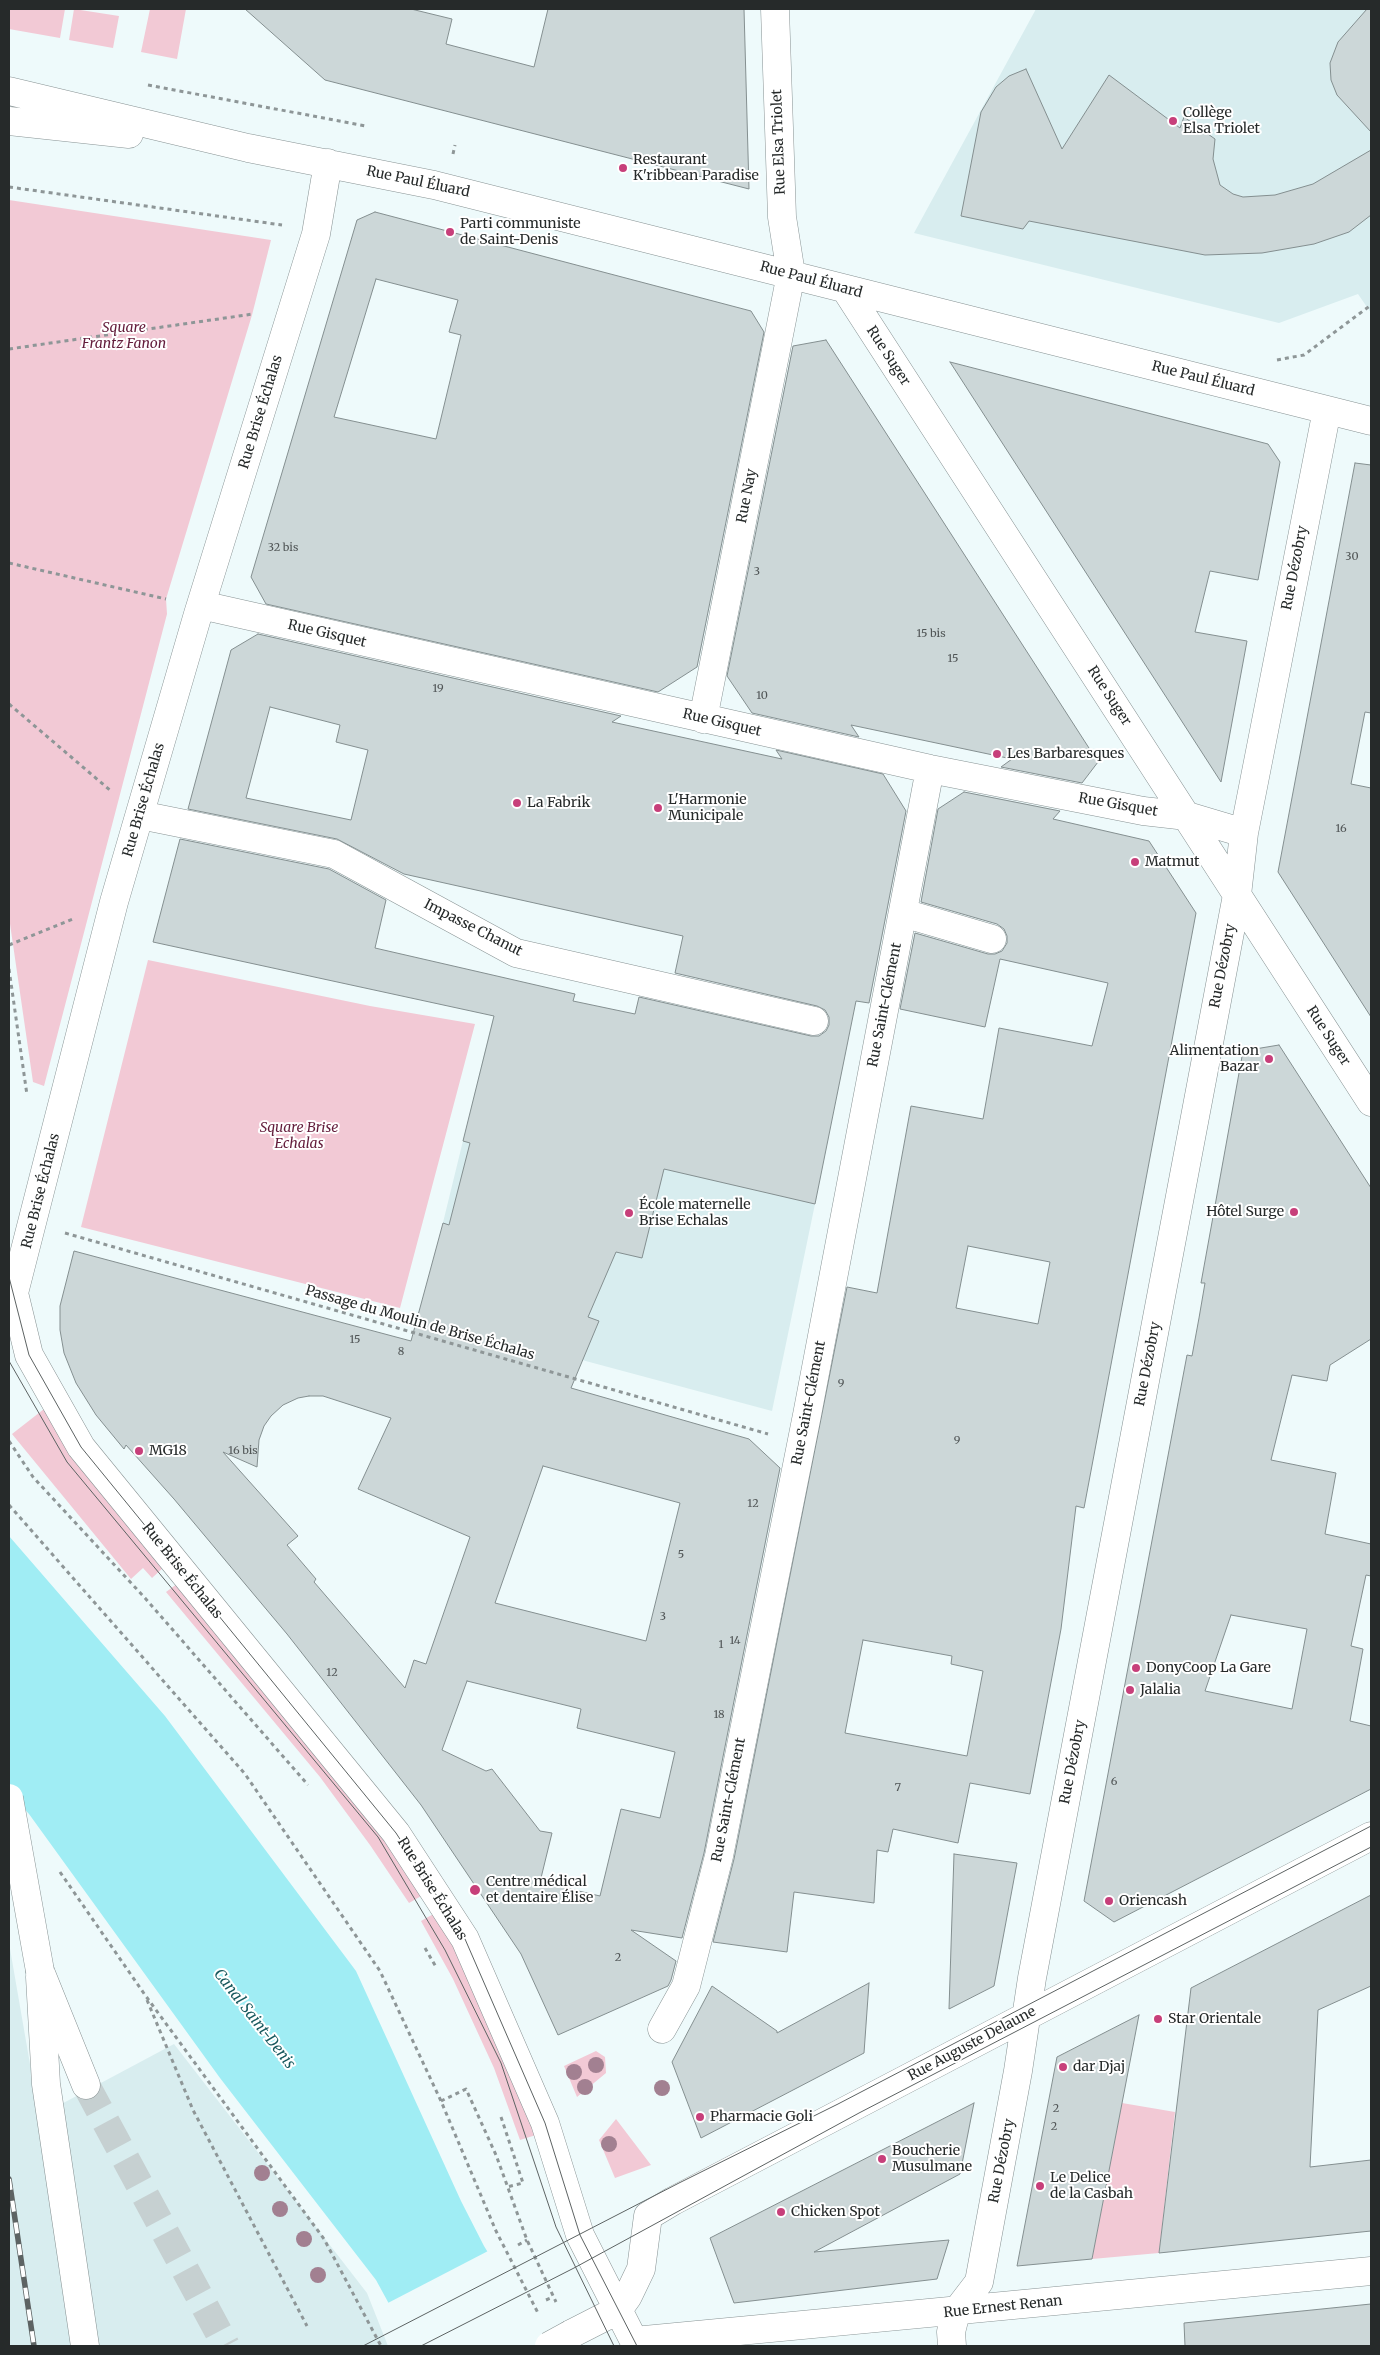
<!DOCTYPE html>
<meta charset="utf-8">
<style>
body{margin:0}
#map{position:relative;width:1380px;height:2355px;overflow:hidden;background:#eefafb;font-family:Merriweather,serif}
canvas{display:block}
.frame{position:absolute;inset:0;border:10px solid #262a2a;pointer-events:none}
</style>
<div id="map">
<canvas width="1380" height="2355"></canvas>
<div class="frame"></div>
</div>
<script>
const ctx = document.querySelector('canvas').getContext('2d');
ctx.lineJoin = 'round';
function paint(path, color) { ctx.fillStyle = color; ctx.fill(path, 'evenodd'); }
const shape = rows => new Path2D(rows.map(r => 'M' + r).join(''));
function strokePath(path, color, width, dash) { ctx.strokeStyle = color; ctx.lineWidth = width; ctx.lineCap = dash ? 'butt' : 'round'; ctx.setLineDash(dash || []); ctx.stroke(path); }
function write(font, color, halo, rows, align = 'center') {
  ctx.font = font + ' Merriweather,serif'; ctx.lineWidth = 4; ctx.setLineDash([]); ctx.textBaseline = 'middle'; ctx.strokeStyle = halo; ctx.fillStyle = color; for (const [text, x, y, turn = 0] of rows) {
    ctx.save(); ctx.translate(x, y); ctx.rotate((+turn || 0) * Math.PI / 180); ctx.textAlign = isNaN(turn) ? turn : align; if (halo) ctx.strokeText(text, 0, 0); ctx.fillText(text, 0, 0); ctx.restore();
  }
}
const built = shape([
 [1036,9,1371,9,1371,313,1358,294,1279,323,914,233],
 [493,1018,550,1032,815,1204,772,1411,418,1316,438,1243],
 [9,1943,39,2116,174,2044,367,2293,388,2346,9,2346]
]);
const green = shape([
 [9,9,65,9,60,38,9,29],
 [74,9,119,16,113,48,69,40],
 [150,9,186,9,177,59,141,52],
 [9,200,271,240,252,315,166,599,167,614,44,1086,33,1082,9,917],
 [148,960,370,1006,475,1024,400,1308,81,1227],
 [44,1409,165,1566,152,1578,143,1568,131,1579,12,1434],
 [181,1581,353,1795,423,1895,409,1903,370,1845,320,1777,166,1592],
 [437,1912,458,1949,536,2135,520,2140,494,2068,453,1979,421,1921],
 [596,2051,605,2057,606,2073,577,2097,564,2066],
 [1122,2103,1175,2112,1159,2253,1092,2259],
 [616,2119,651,2165,615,2178,599,2140]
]);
const water = shape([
 [9,1536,165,1716,356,1971,461,2201,484,2246,545,2346,412,2346,376,2280,220,2078,29,1814,9,1792]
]);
const pier = shape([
 [490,2250,548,2346,409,2346,386,2304]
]);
const building = shape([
 [245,9,411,9,452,19,446,44,534,67,548,9,744,9,749,189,325,80,245,9],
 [1367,9,1371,9,1371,132,1337,95,1331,80,1330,63,1338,42,1367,9],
 [1026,69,1062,149,1109,75,1180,128,1184,117,1215,139,1213,159,1220,185,1233,194,1243,197,1275,195,1313,184,1371,150,1371,215,1349,232,1314,244,1262,253,1205,255,1029,221,1023,229,961,216,981,112,996,87,1009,76,1026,69],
 [375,212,751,311,764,332,697,667,658,692,266,604,251,577,357,220,375,212],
 [376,279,458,300,449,332,461,335,436,439,334,417,376,279],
 [826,340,1098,762,1082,783,1001,767,1012,759,851,725,859,737,752,713,727,676,793,346,826,340],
 [950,362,1268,444,1280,462,1258,580,1210,571,1195,632,1247,641,1221,782,950,362],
 [1355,463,1371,465,1371,713,1365,712,1351,784,1371,788,1371,1017,1278,872,1355,463],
 [258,634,621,716,612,722,782,759,776,750,883,774,906,811,869,1003,856,1001,815,1204,664,1169,642,1258,616,1252,588,1317,599,1321,571,1388,749,1439,780,1468,704,1853,682,1938,631,1930,676,1961,671,1980,668,1986,558,2035,521,1954,421,1805,287,1634,174,1499,126,1445,124,1449,96,1415,76,1383,64,1353,60,1330,60,1306,74,1251,411,1341,443,1223,449,1225,470,1143,463,1141,494,1016,153,942,170,877,180,839,329,869,386,900,375,948,575,994,573,1001,635,1014,639,997,811,1036,819,1036,826,1031,829,1025,829,1017,825,1010,817,1006,675,973,683,936,404,874,337,839,188,809,231,650,258,634],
 [270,707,340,725,336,742,368,750,351,820,246,798,270,707],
 [309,1396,323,1396,391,1418,358,1489,470,1537,426,1664,414,1660,405,1688,314,1582,316,1579,287,1545,298,1536,223,1452,257,1467,259,1440,264,1426,271,1416,283,1405,298,1398,309,1396],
 [543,1466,680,1503,646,1641,495,1603,543,1466],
 [467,1681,581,1709,577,1728,675,1752,660,1818,621,1809,600,1896,540,1882,552,1833,540,1831,492,1769,486,1771,442,1750,467,1681],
 [964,792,1060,811,1053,819,1149,841,1196,913,1084,1508,1076,1506,1061,1629,1030,1794,970,1783,958,1843,893,1829,888,1852,877,1850,874,1903,794,1892,787,1952,713,1942,734,1859,847,1287,877,1293,911,1106,983,1119,999,1028,1092,1046,1108,983,1000,959,985,1027,900,1009,915,933,988,954,995,954,1002,951,1007,943,1007,936,1004,929,997,924,921,902,938,809,964,792],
 [968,1246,1050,1262,1038,1324,956,1308,968,1246],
 [863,1640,952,1656,951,1664,983,1671,967,1756,845,1733,863,1640],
 [1279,1045,1371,1188,1371,1339,1330,1365,1327,1381,1292,1375,1271,1460,1336,1473,1325,1534,1371,1544,1371,1576,1366,1575,1351,1646,1363,1649,1350,1721,1371,1726,1371,1789,1114,1922,1084,1901,1187,1355,1192,1356,1199,1318,1205,1283,1201,1283,1243,1051,1279,1045],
 [1231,1615,1307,1629,1292,1709,1205,1691,1231,1615],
 [954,1854,1017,1863,994,1986,949,2009,954,1854],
 [1371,1895,1371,1986,1318,2010,1310,2167,1371,2160,1371,2231,1159,2253,1191,1988,1371,1895],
 [869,1983,864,2053,701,2138,672,2062,712,1986,777,2031,777,2033,869,1983],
 [1139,2015,1092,2259,1017,2266,1057,2057,1139,2015],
 [974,2103,960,2174,814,2252,949,2240,937,2279,734,2303,710,2238,974,2103],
 [1371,2304,1371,2346,1185,2346,1184,2323,1371,2304]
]);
const majorTunnel = shape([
 [86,2085,226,2346]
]);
const path = shape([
 [148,85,366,126],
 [453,154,455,145],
 [9,187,282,225],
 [9,349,253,314],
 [1277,360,1304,355,1371,305],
 [9,563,166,599],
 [9,704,111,791],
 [9,945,73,919],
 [9,969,27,1095],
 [65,1233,768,1434],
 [9,1441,33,1477,145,1598,308,1785],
 [9,1505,245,1774,380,1971,441,2101,496,2231,538,2313],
 [60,1872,145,1995,324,2239,381,2346],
 [425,1948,436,1967],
 [147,2000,193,2110,307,2326],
 [441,2101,466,2089,496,2155,527,2240,556,2302],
 [501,2117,523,2183,507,2187],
 [518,2245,527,2240],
 [546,2300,553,2297]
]);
const minor = shape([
 [9,91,248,148,434,185,1371,421],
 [9,121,129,134],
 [328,163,316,234,198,614,114,902,14,1293,29,1355,81,1447,396,1833,465,1939,545,2123,580,2235,634,2341,1371,2271],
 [846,290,1371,1102],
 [201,605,930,769,1143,811,1187,816,1244,833],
 [703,719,791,274,782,217,775,9],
 [140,815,334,854,516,953,814,1021],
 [903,913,992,939],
 [40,1977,46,2084,85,2346],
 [662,2029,686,1986,719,1856,807,1415,930,769],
 [571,2334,618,2310,628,2296,641,2269,648,2216,673,2201,1371,1836],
 [952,2346,951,2332,956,2312,979,2282,1018,2071,1032,1978,1237,895,1244,833,1327,410]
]);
const major = shape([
 [40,1971,86,2085]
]);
const tram = shape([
 [9,1277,29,1355,81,1447,396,1833,465,1939,545,2123,580,2235,637,2346],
 [9,1361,67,1462,378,1837,445,1950,501,2063,556,2227,614,2346],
 [363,2346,679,2183,838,2104,1371,1826],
 [421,2346,574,2268,859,2113,1371,1847]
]);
const rail = shape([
 [9,2179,34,2346]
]);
const minorBridge = shape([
 [549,2346,571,2334]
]);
const majorBridge = shape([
 [9,1798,40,1971]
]);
const trees = [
 [596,2065],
 [574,2072],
 [585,2087],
 [662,2088],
 [609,2144],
 [262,2173],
 [280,2209],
 [304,2239],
 [318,2275]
];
const markers = [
 [1173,121,5,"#c73f7a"],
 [623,168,5,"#c73f7a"],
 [450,232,5,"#c73f7a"],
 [997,754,5,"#c73f7a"],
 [517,803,5,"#c73f7a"],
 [658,808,5,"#c73f7a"],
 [1135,862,5,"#c73f7a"],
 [1269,1059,5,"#c73f7a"],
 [1294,1212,5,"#c73f7a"],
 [629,1213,5,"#c73f7a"],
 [139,1451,5,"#c73f7a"],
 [1136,1668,5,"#c73f7a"],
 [1130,1690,5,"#c73f7a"],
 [475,1890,6,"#c73f7a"],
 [1109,1901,5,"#c73f7a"],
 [1158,2019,5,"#c73f7a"],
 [1063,2067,5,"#c73f7a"],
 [700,2117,5,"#c73f7a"],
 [882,2159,5,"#c73f7a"],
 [1040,2186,5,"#c73f7a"],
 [781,2212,5,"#c73f7a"]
];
const numberNames = [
 ["32 bis",283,548],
 ["30",1352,557],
 ["3",757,572],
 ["15 bis",931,634],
 ["15",953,659],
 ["19",438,689],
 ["10",762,696],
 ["16",1341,829],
 ["15",355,1340],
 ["8",401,1352],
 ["9",841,1384],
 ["9",957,1441],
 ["16 bis",243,1451],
 ["12",753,1504],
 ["5",681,1555],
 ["3",663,1617],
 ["14",735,1641],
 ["1",721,1645],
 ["12",332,1673],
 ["18",719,1715],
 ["6",1114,1782],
 ["7",898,1788],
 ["2",618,1958],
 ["2",1056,2109],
 ["2",1054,2127]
];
const poiNames = [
 ["Collège",1183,113],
 ["Elsa Triolet",1183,129],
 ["Restaurant",633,160],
 ["K'ribbean Paradise",633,176],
 ["Parti communiste",460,224],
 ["de Saint-Denis",460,240],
 ["Les Barbaresques",1007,754],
 ["L'Harmonie",668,800],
 ["Municipale",668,816],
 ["La Fabrik",527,803],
 ["Matmut",1145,862],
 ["Alimentation",1259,1051,"right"],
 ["Bazar",1259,1067,"right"],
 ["École maternelle",639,1205],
 ["Brise Echalas",639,1221],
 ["Hôtel Surge",1284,1212,"right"],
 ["MG18",149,1451],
 ["DonyCoop La Gare",1146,1668],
 ["Jalalia",1140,1690],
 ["Centre médical",486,1882],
 ["et dentaire Élise",486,1898],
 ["Oriencash",1119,1901],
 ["Star Orientale",1168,2019],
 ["dar Djaj",1073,2067],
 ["Pharmacie Goli",710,2117],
 ["Boucherie",892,2151],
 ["Musulmane",892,2167],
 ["Le Delice",1050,2178],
 ["de la Casbah",1050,2194],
 ["Chicken Spot",791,2212]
];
const streetNames = [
 ["Rue Elsa Triolet",779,142,-92],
 ["Rue Paul Éluard",418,182,12],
 ["Rue Paul Éluard",811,280,15],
 ["Rue Suger",888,356,57],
 ["Rue Paul Éluard",1203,379,14],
 ["Rue Brise Échalas",261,412,-73],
 ["Rue Nay",747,496,-79],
 ["Rue Dézobry",1295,568,-79],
 ["Rue Gisquet",327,634,13],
 ["Rue Suger",1109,696,57],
 ["Rue Gisquet",722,723,13],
 ["Rue Brise Échalas",144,800,-74],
 ["Rue Gisquet",1118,805,10],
 ["Impasse Chanut",473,928,27],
 ["Rue Dézobry",1223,966,-79],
 ["Rue Saint-Clément",885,1005,-79],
 ["Rue Suger",1328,1036,57],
 ["Rue Brise Échalas",41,1191,-76],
 ["Passage du Moulin de Brise Échalas",420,1323,16],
 ["Rue Dézobry",1148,1364,-79],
 ["Rue Saint-Clément",809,1403,-79],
 ["Rue Brise Échalas",182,1571,51],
 ["Rue Dézobry",1073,1762,-79],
 ["Rue Saint-Clément",729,1800,-79],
 ["Rue Brise Échalas",432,1889,58],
 ["Rue Auguste Delaune",972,2044,-28],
 ["Rue Dézobry",1002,2161,-79],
 ["Rue Ernest Renan",1003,2307,-6]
];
const parkNames = [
 ["Square",124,328],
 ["Frantz Fanon",124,344],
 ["Square Brise",299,1128],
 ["Echalas",299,1144]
];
const waterNames = [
 ["Canal Saint-Denis",254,2019,52]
];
paint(built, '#d8edef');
paint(green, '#f2c9d5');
paint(water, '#a0edf4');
paint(pier, '#eefafb');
paint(building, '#ccd7d8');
strokePath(building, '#848f90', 1);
strokePath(majorTunnel, '#c6d0d1', 28, [28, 14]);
strokePath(minor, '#889394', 29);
strokePath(major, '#889394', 29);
strokePath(path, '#8e9697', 3, [4, 4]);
strokePath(minor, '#fff', 28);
strokePath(major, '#fff', 28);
strokePath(tram, '#5d6363', 1);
strokePath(rail, '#5d6363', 5.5);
strokePath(rail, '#fff', 4, [11]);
strokePath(minorBridge, '#889394', 29, []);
strokePath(majorBridge, '#889394', 29, []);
strokePath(minorBridge, '#fff', 28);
strokePath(majorBridge, '#fff', 28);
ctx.fillStyle = '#a28091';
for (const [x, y] of trees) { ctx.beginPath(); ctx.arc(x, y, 8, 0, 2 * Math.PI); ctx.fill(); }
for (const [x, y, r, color] of markers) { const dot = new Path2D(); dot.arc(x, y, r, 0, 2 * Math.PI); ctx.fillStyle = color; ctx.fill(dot); strokePath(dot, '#fff', 2); }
write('11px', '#505556', null, numberNames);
write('14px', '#262a2a', '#fff', poiNames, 'left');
write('14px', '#262a2a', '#fff', streetNames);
write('italic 14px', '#631c3b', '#fff', parkNames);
write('italic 15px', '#195a5f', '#fff', waterNames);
</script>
